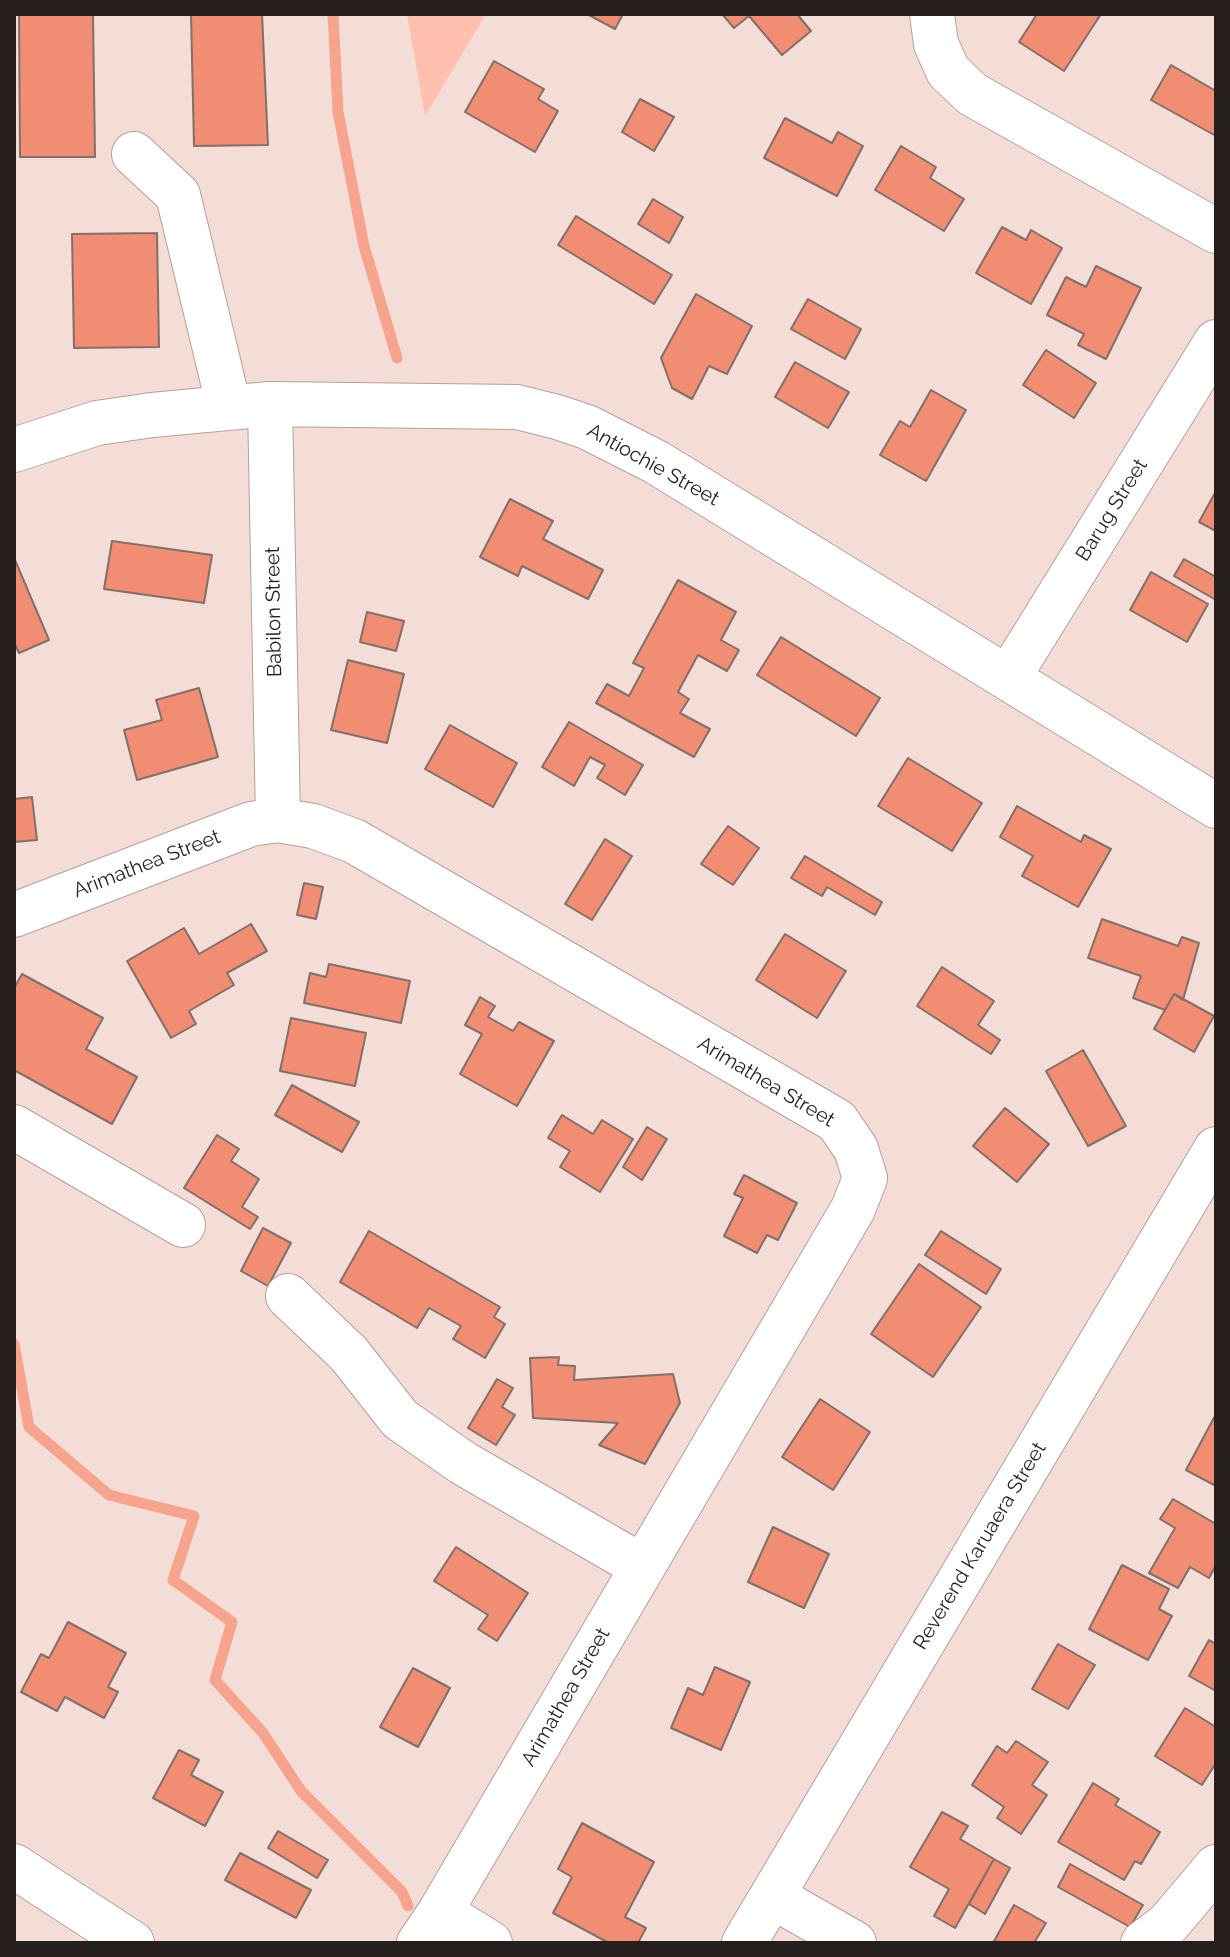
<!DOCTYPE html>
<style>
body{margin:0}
#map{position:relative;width:1230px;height:1957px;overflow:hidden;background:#f4ddd7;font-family:Raleway,sans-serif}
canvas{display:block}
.frame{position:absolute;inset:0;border:16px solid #261e1c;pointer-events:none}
</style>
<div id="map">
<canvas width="1230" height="1957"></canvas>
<div class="frame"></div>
</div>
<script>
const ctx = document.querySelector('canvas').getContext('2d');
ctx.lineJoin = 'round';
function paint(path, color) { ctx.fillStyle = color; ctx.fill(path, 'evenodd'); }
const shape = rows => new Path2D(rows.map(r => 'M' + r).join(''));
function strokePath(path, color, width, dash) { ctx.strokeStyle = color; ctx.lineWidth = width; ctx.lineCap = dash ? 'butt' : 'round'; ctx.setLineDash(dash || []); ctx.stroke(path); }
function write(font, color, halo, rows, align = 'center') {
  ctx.font = font + ' Raleway,sans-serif'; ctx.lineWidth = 7; ctx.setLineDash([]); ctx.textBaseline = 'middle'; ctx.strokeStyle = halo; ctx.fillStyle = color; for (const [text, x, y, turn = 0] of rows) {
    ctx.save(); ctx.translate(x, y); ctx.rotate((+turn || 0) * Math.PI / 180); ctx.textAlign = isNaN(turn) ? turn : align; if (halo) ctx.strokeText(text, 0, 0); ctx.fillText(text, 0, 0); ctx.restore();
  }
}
const green = shape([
 [407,14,486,14,425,116]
]);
const stream = shape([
 [333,14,338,112,364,246,397,358],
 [14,1344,29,1427,109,1495,194,1516,173,1580,232,1622,215,1680,263,1733,301,1791,402,1892,408,1906]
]);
const building = shape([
 [19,14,93,14,95,157,20,157,19,14],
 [191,14,262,14,268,145,194,146,191,14],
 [587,14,623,14,615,29,587,14],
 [722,14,797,14,811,31,782,55,749,16,734,28,722,14],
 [1037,14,1101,14,1064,71,1019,42,1037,14],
 [494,61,544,89,538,99,558,111,535,152,465,112,494,61],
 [1171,65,1216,91,1216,136,1151,100,1171,65],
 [640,99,674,117,654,151,622,132,640,99],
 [785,118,832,143,838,132,863,146,837,196,764,158,785,118],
 [901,146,936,167,930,178,964,199,944,231,875,190,901,146],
 [653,199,683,217,669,243,638,224,653,199],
 [576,216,672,275,654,304,558,245,576,216],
 [1002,227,1026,240,1031,230,1062,248,1031,304,976,273,1002,227],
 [157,233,159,347,74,348,72,234,157,233],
 [1096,266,1141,288,1106,359,1078,345,1084,334,1047,315,1066,277,1086,287,1096,266],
 [696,294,752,326,727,374,709,366,692,399,672,388,661,358,696,294],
 [808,299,861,329,845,359,791,329,808,299],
 [1046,350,1096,383,1074,418,1023,385,1046,350],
 [795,362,849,392,828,428,775,397,795,362],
 [931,390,966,410,926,481,880,455,900,421,910,427,931,390],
 [1216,491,1216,531,1199,522,1216,491],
 [510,499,553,521,543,539,603,570,588,599,522,566,518,576,480,557,510,499],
 [112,541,212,555,204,603,104,589,112,541],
 [1184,559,1216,577,1216,600,1174,576,1184,559],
 [15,560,49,640,19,653,14,642,15,560],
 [1151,572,1208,604,1187,642,1130,610,1151,572],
 [678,580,736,612,721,640,739,650,727,671,698,655,678,692,689,699,680,713,710,729,694,757,596,703,607,684,629,696,644,668,633,663,678,580],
 [367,612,404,621,396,651,360,642,367,612],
 [781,637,880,698,856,736,757,675,781,637],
 [348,660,404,674,387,743,331,730,348,660],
 [199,688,218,757,137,780,124,730,162,720,156,700,199,688],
 [569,722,643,765,625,795,597,778,605,765,590,757,574,786,542,767,569,722],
 [450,725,517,763,493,807,425,769,450,725],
 [908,758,982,803,952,851,878,806,908,758],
 [32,797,37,840,14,842,14,799,32,797],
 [1017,806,1081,842,1084,835,1111,849,1078,907,1022,876,1033,856,1000,837,1017,806],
 [728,826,759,848,733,885,701,864,728,826],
 [605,839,632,856,592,920,565,904,605,839],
 [805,856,882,902,875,915,827,887,822,896,791,878,805,856],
 [304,883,323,887,316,919,297,915,304,883],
 [1102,919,1178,946,1182,937,1199,943,1183,1000,1174,994,1165,1010,1133,998,1141,976,1088,958,1102,919],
 [251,924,267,951,227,973,234,985,189,1011,196,1024,171,1038,127,961,184,928,199,954,251,924],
 [785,934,846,971,817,1018,756,980,785,934],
 [329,964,410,981,401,1023,304,1003,310,973,326,977,329,964],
 [942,967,994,1001,978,1025,1000,1040,991,1054,917,1006,942,967],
 [22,974,103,1018,86,1049,137,1077,112,1124,14,1070,14,988,22,974],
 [1174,994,1214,1016,1194,1052,1154,1029,1174,994],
 [480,997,495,1006,488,1017,513,1031,519,1022,554,1041,517,1106,460,1074,482,1034,465,1025,480,997],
 [291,1018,366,1033,355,1086,280,1071,291,1018],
 [1083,1050,1126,1126,1088,1146,1046,1071,1083,1050],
 [292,1085,359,1122,342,1152,275,1115,292,1085],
 [1005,1108,1049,1144,1017,1182,973,1146,1005,1108],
 [562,1115,593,1134,602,1120,633,1139,600,1192,560,1167,570,1151,548,1138,562,1115],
 [647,1127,667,1139,642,1180,623,1167,647,1127],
 [217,1135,239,1149,231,1161,259,1179,242,1207,258,1217,250,1229,184,1188,217,1135],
 [744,1175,797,1203,778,1240,767,1235,757,1253,724,1236,743,1198,734,1194,744,1175],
 [263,1228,291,1243,268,1286,241,1271,263,1228],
 [369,1231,500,1307,494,1317,505,1324,485,1358,453,1339,461,1326,429,1308,417,1328,340,1282,369,1231],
 [941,1231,1001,1269,986,1294,925,1255,941,1231],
 [919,1264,981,1307,933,1377,871,1334,919,1264],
 [559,1357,558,1365,575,1366,574,1380,673,1374,680,1403,645,1464,599,1445,618,1423,533,1418,530,1358,559,1357],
 [497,1379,513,1388,502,1407,515,1415,496,1445,468,1428,497,1379],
 [820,1399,870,1432,833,1490,782,1457,820,1399],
 [1216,1414,1216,1486,1186,1470,1216,1414],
 [1173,1499,1216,1524,1216,1565,1209,1578,1190,1567,1178,1588,1149,1573,1175,1528,1160,1519,1173,1499],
 [773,1527,829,1554,804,1608,748,1582,773,1527],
 [456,1547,528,1593,497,1641,478,1629,488,1615,434,1581,456,1547],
 [1122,1565,1169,1589,1159,1609,1172,1616,1148,1660,1089,1629,1122,1565],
 [68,1622,126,1653,108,1687,118,1692,104,1718,65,1697,57,1711,21,1692,41,1654,49,1658,68,1622],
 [1209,1640,1216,1644,1216,1691,1189,1676,1209,1640],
 [1058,1644,1095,1665,1068,1709,1032,1689,1058,1644],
 [715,1667,750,1682,721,1750,671,1728,688,1688,703,1695,715,1667],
 [413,1668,450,1688,418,1747,380,1727,413,1668],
 [1185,1708,1216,1727,1216,1763,1202,1785,1155,1756,1185,1708],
 [1016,1741,1048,1762,1032,1785,1047,1795,1021,1834,997,1818,1004,1807,972,1785,997,1746,1007,1753,1016,1741],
 [179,1750,199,1760,191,1775,223,1792,205,1826,153,1798,179,1750],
 [1093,1783,1119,1799,1115,1805,1160,1832,1141,1864,1135,1861,1124,1880,1058,1842,1093,1783],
 [942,1812,968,1826,960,1839,994,1859,955,1928,934,1916,949,1889,910,1867,942,1812],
 [582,1823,654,1862,625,1917,646,1928,638,1943,609,1943,553,1913,572,1877,558,1869,582,1823],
 [278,1831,328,1860,317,1878,268,1848,278,1831],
 [240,1853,311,1890,296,1918,225,1880,240,1853],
 [994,1859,1010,1868,985,1914,969,1904,994,1859],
 [1070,1864,1143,1905,1130,1927,1058,1887,1070,1864],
 [1014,1905,1046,1923,1034,1943,993,1943,1014,1905]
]);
const minor = shape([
 [932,14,936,44,948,71,972,94,1216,231],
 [134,154,178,195,229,407],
 [270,404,278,820],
 [14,450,97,423,152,415,270,404,517,407,557,417,587,427,656,462,1216,806],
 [1008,678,1216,342],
 [14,915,251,824,278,820,313,826,354,841,837,1121,856,1149,865,1178,853,1209,440,1912,419,1943],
 [14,1127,183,1225],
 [288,1296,349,1354,400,1419,463,1463,643,1567],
 [14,1866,132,1943],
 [772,1896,854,1943],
 [440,1912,490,1943],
 [744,1943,1216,1149],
 [1143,1943,1168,1924,1216,1867]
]);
const streetNames = [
 ["Antiochie Street",653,465,29],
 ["Barug Street",1112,510,-58],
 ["Babilon Street",274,612,-91],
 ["Arimathea Street",147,864,-21],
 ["Arimathea Street",766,1082,31],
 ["Reverend Karuaera Street",980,1546,-59],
 ["Arimathea Street",566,1697,-60]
];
paint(green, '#ffc0af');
strokePath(stream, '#f6a48e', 11);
paint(building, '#f18d72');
strokePath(building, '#826f69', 2);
strokePath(minor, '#b5a09a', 46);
strokePath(minor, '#fff', 44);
write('20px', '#261e1c', '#fff', streetNames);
</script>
